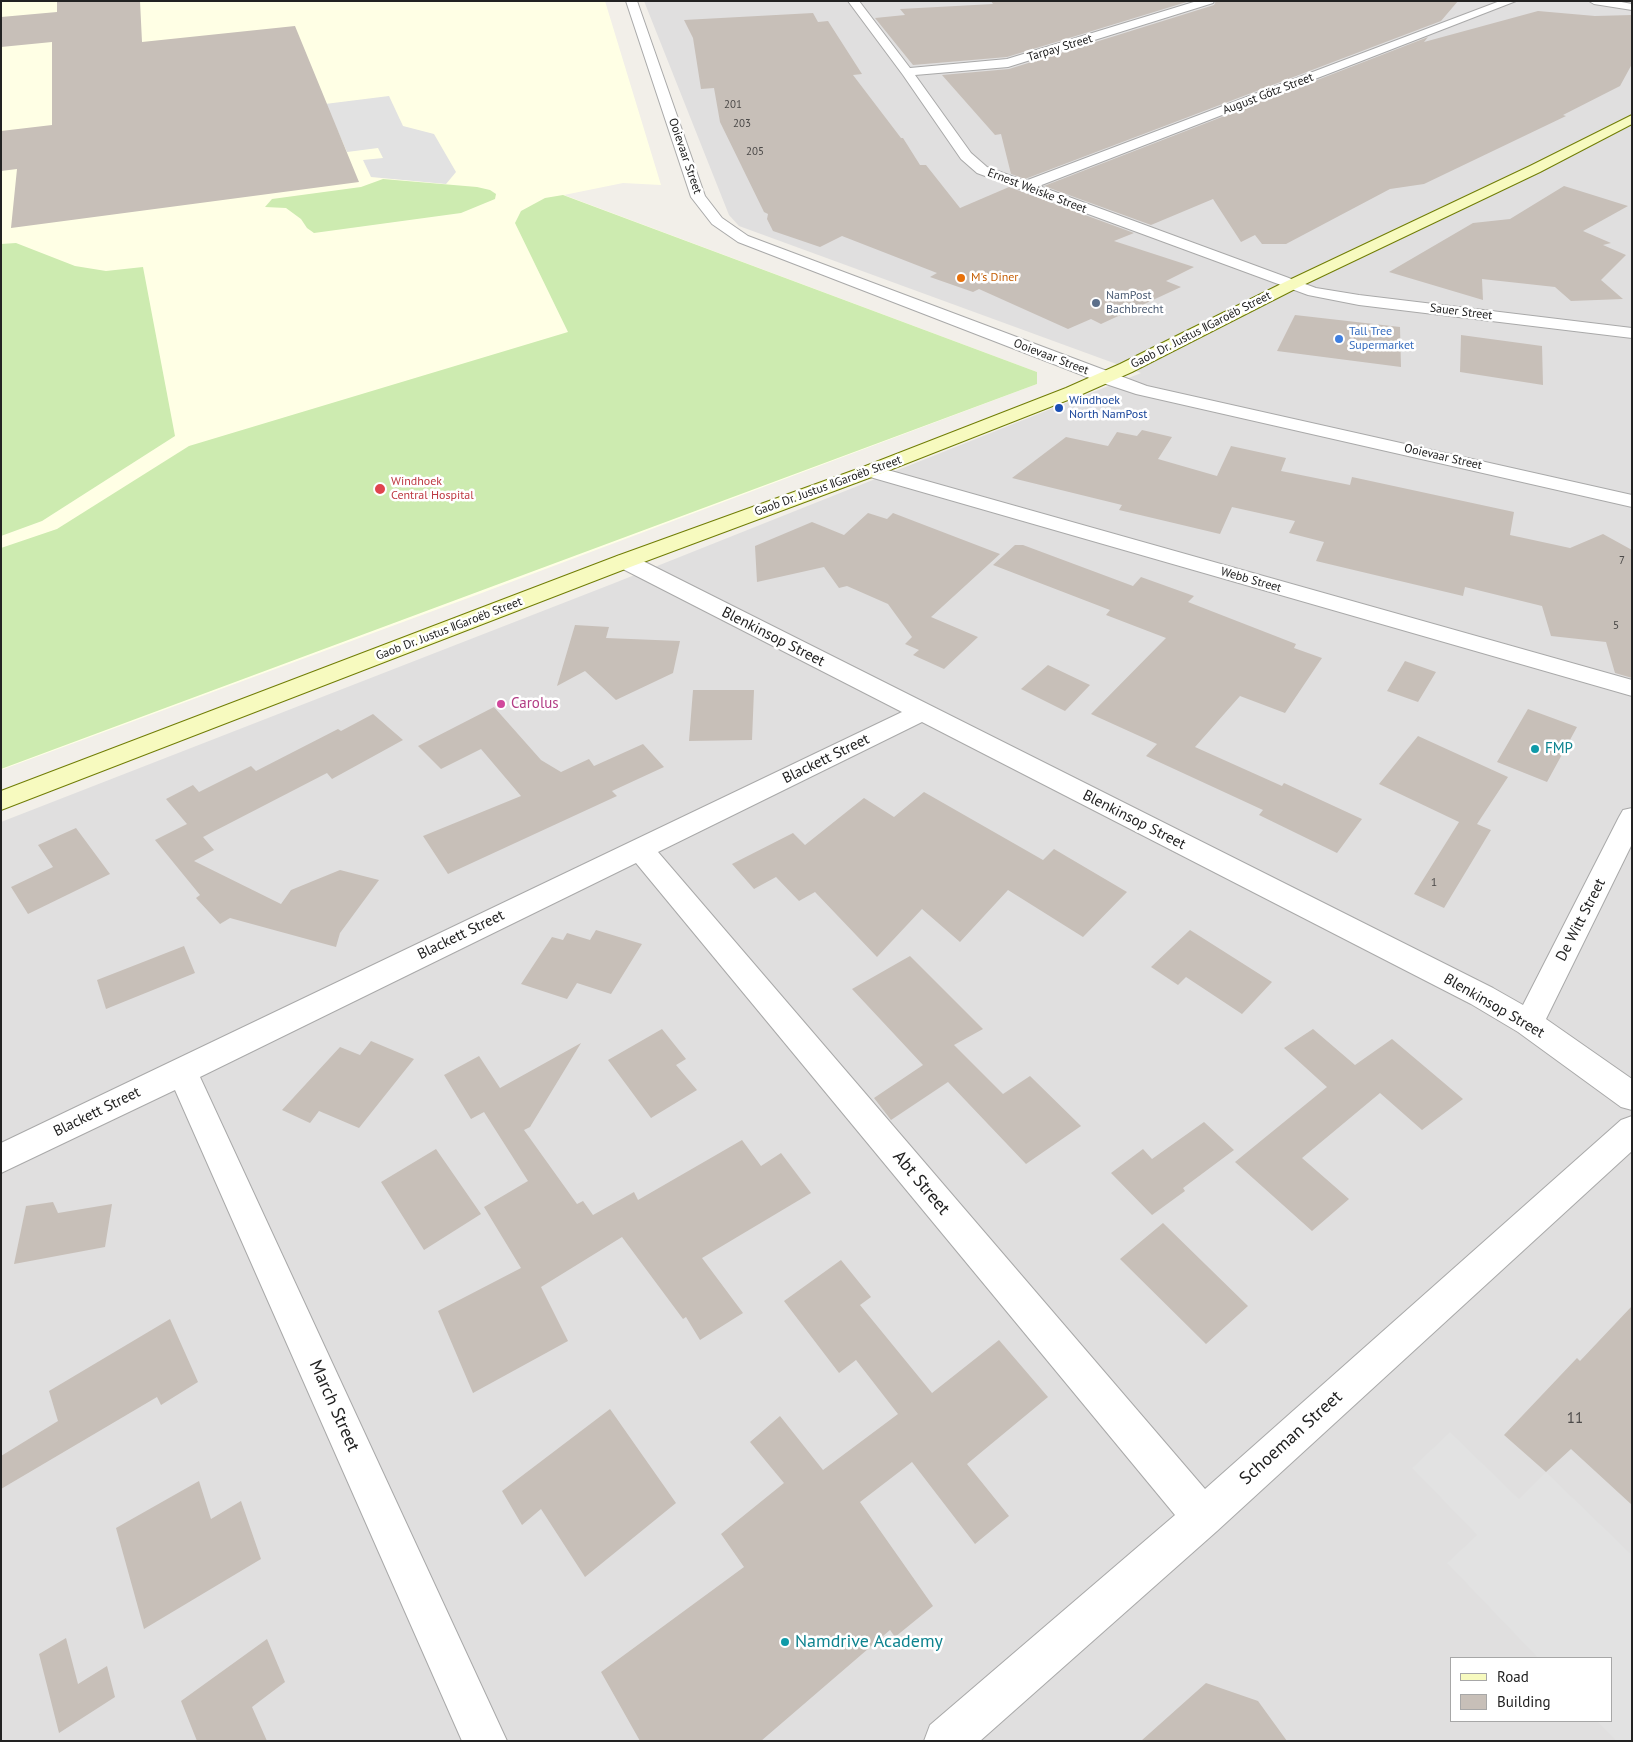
<!DOCTYPE html>
<meta charset="utf-8">
<style>
body{margin:0}
#map{position:relative;width:1633px;height:1742px;overflow:hidden;background:#f2efe9;font-family:"PT Sans",sans-serif}
canvas{display:block}
.frame{position:absolute;inset:0;border:2px solid #222;pointer-events:none}
.legend{position:absolute;left:1450px;top:1657px;width:162px;height:65px;box-sizing:border-box;background:#fff;border:1px solid #a7a7a7;margin:0;padding:6px 9px;list-style:none;font-size:15px;color:#222}
.legend li{display:flex;align-items:center;gap:10px;height:25px}
.legend b{width:25px;border:1px solid #a7a7a7}
</style>
<div id="map">
<canvas width="1633" height="1742"></canvas>
<div class="frame"></div>
<ul class="legend">
<li><b style="height:6px;background:#f7fabf"></b>Road</li>
<li><b style="height:14px;background:#c7bfb8"></b>Building</li>
</ul>
</div>
<script>
const ctx = document.querySelector('canvas').getContext('2d');
ctx.lineJoin = 'round';
function paint(path, color) { ctx.fillStyle = color; ctx.fill(path, 'evenodd'); }
const shape = rows => new Path2D(rows.map(r => 'M' + r).join(''));
function strokePath(path, color, width, dash) { ctx.strokeStyle = color; ctx.lineWidth = width; ctx.lineCap = dash ? 'butt' : 'round'; ctx.setLineDash(dash || []); ctx.stroke(path); }
function write(font, color, halo, rows, align = 'center') {
  ctx.font = font + ' "PT Sans",sans-serif'; ctx.lineWidth = 5; ctx.setLineDash([]); ctx.textBaseline = 'middle'; ctx.strokeStyle = halo; ctx.fillStyle = color; for (const [text, x, y, turn = 0] of rows) {
    ctx.save(); ctx.translate(x, y); ctx.rotate((+turn || 0) * Math.PI / 180); ctx.textAlign = isNaN(turn) ? turn : align; if (halo) ctx.strokeText(text, 0, 0); ctx.fillText(text, 0, 0); ctx.restore();
  }
}
const residential = shape([
 [644,1,1632,1,1632,1741,1,1741,1,822,612,584,1141,373,739,226,729,215],
 [1452,1658,1612,1658,1612,1721,1452,1721]
]);
const education = shape([
 [1,1,605,1,661,185,623,183,564,195,1037,372,1037,384,479,594,1,770]
]);
const grass = shape([
 [383,179,477,187,490,190,496,194,495,199,461,213,314,233,307,228,301,219,286,208,265,207,272,199,361,187],
 [563,195,1037,372,1037,384,1,769,1,548,57,529,189,446,568,332,515,223,521,211,545,198],
 [16,243,75,266,106,271,143,267,175,436,42,521,1,536,1,244]
]);
const parking = shape([
 [389,96,403,126,434,134,456,172,446,184,371,177,363,160,383,158,378,148,347,152,332,118,285,109],
 [1450,1432,1519,1499,1546,1472,1632,1555,1632,1741,1616,1741,1597,1721,1612,1721,1612,1658,1538,1658,1447,1563,1477,1535,1412,1468]
]);
const building = shape([
 [57,1,140,1,142,42,295,26,359,182,11,228,17,169,1,171,1,131,52,125,52,42,1,47,1,17,57,12],
 [991,1,1190,1,1007,57,913,65,875,18,905,15,900,9,993,4],
 [1216,1,1458,1,1441,21,1025,179,1011,174,1001,134,995,135,942,75,1009,69,1214,5],
 [1538,11,1595,16,1632,15,1632,64,1620,86,1563,115,1566,116,1424,184,1390,189,1286,244,1262,244,1255,235,1241,242,1213,199,1151,225,1044,186,1428,37,1424,42],
 [813,13,818,22,828,21,862,74,853,75,901,138,903,138,920,165,926,165,960,208,1009,187,1134,233,1114,241,1194,267,1166,281,1181,287,1101,324,1091,319,1068,329,979,289,973,292,930,277,937,273,842,236,820,247,773,231,767,219,768,214,764,212,720,122,714,88,701,89,693,38,684,20],
 [1564,186,1628,206,1583,231,1611,243,1603,245,1626,255,1601,280,1623,299,1571,301,1555,287,1482,279,1483,300,1389,272,1473,223,1510,219],
 [1295,315,1400,327,1401,367,1277,351],
 [1461,335,1542,346,1543,385,1460,372],
 [1142,430,1172,437,1158,459,1217,476,1231,446,1286,458,1281,471,1350,485,1352,477,1514,512,1510,535,1570,548,1603,534,1632,550,1632,678,1615,673,1606,642,1551,636,1542,606,1465,587,1463,596,1316,561,1324,542,1289,533,1295,521,1232,507,1220,534,1119,510,1122,505,1012,478,1066,437,1108,446,1117,432,1137,436],
 [868,513,887,519,893,513,1000,554,931,617,978,637,944,669,913,655,919,650,905,644,912,637,888,604,847,586,839,588,824,567,757,582,755,546,812,522,844,535],
 [1015,545,1023,545,1133,586,1141,577,1194,596,1188,602,1296,644,1294,648,1322,658,1285,713,1240,696,1195,747,1282,786,1284,783,1362,819,1337,853,1259,815,1263,810,1146,756,1157,744,1091,714,1166,638,1106,615,1110,610,993,565],
 [575,625,609,627,606,638,680,641,673,673,616,700,585,671,557,686],
 [1405,661,1436,672,1418,702,1387,691],
 [1048,665,1090,685,1065,711,1021,689],
 [693,690,754,690,752,740,689,741],
 [494,707,541,760,561,772,589,759,594,766,643,744,664,767,612,791,617,796,448,874,423,836,521,796,481,749,441,769,418,746],
 [1528,709,1577,727,1547,782,1497,762],
 [373,714,403,740,332,779,327,773,203,837,214,850,194,861,281,904,291,890,340,870,379,880,340,933,336,947,230,918,220,924,196,898,200,895,155,840,187,824,166,799,193,785,199,792,251,766,256,771,338,729,341,731],
 [1418,736,1508,777,1477,824,1491,830,1444,908,1414,894,1459,822,1379,784],
 [924,792,1043,860,1054,849,1127,892,1083,937,1008,890,960,942,922,909,877,957,815,892,799,901,776,877,754,889,732,864,793,833,805,845,864,798,894,817],
 [76,828,110,874,28,914,11,887,53,867,38,845],
 [596,930,642,944,611,994,577,983,567,999,521,984,552,937,563,940,567,933,590,940],
 [1190,930,1272,982,1242,1014,1186,977,1178,985,1151,967],
 [184,946,195,973,106,1009,97,980],
 [910,956,983,1029,954,1045,1003,1094,1030,1076,1081,1126,1026,1164,948,1082,891,1120,874,1098,923,1065,852,989],
 [662,1029,686,1059,676,1065,697,1090,651,1118,608,1060],
 [1313,1029,1355,1065,1392,1039,1463,1099,1422,1130,1380,1093,1302,1158,1349,1199,1312,1231,1235,1162,1327,1087,1284,1048],
 [371,1041,414,1059,359,1128,319,1111,310,1123,282,1110,340,1047,360,1055],
 [581,1043,530,1127,524,1130,577,1204,583,1201,593,1215,634,1192,638,1200,742,1140,761,1166,781,1153,811,1193,702,1258,743,1313,700,1340,686,1317,683,1319,622,1237,541,1287,568,1341,473,1393,438,1311,521,1268,484,1207,528,1181,484,1112,471,1119,444,1075,479,1056,500,1088],
 [1204,1122,1234,1150,1183,1188,1185,1191,1152,1215,1111,1173,1143,1149,1152,1159],
 [436,1149,481,1214,424,1250,381,1182],
 [53,1202,58,1213,112,1204,105,1247,14,1264,26,1206],
 [1163,1223,1248,1306,1206,1344,1120,1259],
 [841,1260,871,1297,860,1305,932,1393,999,1340,1048,1397,967,1464,1009,1516,975,1544,912,1462,860,1502,933,1606,895,1637,890,1630,761,1741,640,1741,601,1672,744,1567,721,1534,784,1483,750,1442,780,1416,823,1470,898,1414,856,1360,839,1373,784,1301],
 [1632,1306,1632,1505,1571,1449,1546,1472,1504,1435,1577,1358,1580,1361],
 [170,1319,198,1382,161,1405,157,1397,1,1489,1,1456,58,1421,49,1391],
 [610,1409,676,1503,585,1577,541,1509,522,1525,502,1491],
 [199,1481,211,1519,241,1501,261,1559,144,1629,116,1528],
 [66,1638,78,1684,107,1666,115,1697,59,1733,39,1654],
 [267,1639,285,1682,252,1707,267,1741,197,1741,181,1701],
 [1206,1683,1258,1701,1287,1741,1141,1741]
]);
const street = shape([
 [626,1,637,1,705,196,722,218,748,236,1147,386,1632,495,1632,507,1136,394,1100,382,738,242,712,224,691,197,626,1],
 [848,1,859,1,910,68,1007,59,1197,1,1214,1,1213,3,1008,67,915,75,971,153,987,167,1025,181,1500,1,1516,1,1039,186,1316,288,1359,295,1632,328,1632,338,1359,305,1308,295,977,173,961,159,903,75,848,1],
 [1589,1,1616,1,1632,4,1632,10,1594,4,1589,1],
 [870,465,1632,680,1632,696,863,475,860,471,863,467,870,465],
 [625,555,633,556,1493,988,1523,1005,1619,817,1623,810,1632,808,1632,844,1546,1019,1632,1079,1632,1110,1621,1107,1518,1032,1471,1004,922,722,658,852,1205,1489,1621,1120,1632,1116,1632,1151,1217,1531,980,1741,924,1741,930,1725,1175,1515,636,863,200,1077,507,1741,462,1741,175,1090,1,1173,1,1143,902,712,617,566,614,561,617,556,625,555]
]);
const secondary = shape([
 [1632,115,1632,124,1540,172,1297,288,1132,372,1078,396,877,475,633,566,1,810,1,791,617,556,863,467,1066,388,1120,364,1285,282,1530,166,1632,115]
]);
const markers = [
 [961,278,5,"#e8710a"],
 [1096,303,5,"#5c6f8a"],
 [1339,339,5,"#3f7fe0"],
 [1059,408,5,"#1a4fb4"],
 [380,489,6,"#e0444e"],
 [501,704,5,"#d1479c"],
 [1535,749,5,"#0f9aa8"],
 [785,1642,5,"#0f9aa8"]
];
const farNumbernames = [
 ["201",733,105],
 ["203",742,124],
 ["205",755,152],
 ["7",1622,561]
];
const farStreetnames = [
 ["Tarpay Street",1060,48,-17],
 ["August Götz Street",1268,94,-21],
 ["Ooievaar Street",685,156,71],
 ["Ernest Weiske Street",1037,191,21],
 ["Sauer Street",1461,312,7],
 ["Gaob Dr. Justus ǁGaroëb Street",1201,330,-27],
 ["Ooievaar Street",1051,357,21],
 ["Ooievaar Street",1443,457,13],
 ["Gaob Dr. Justus ǁGaroëb Street",828,486,-20],
 ["Webb Street",1251,580,16],
 ["Gaob Dr. Justus ǁGaroëb Street",449,629,-21]
];
const farFoodnames = [
 ["M's Diner",971,278]
];
const farServicenames = [
 ["NamPost",1106,296],
 ["Bachbrecht",1106,310]
];
const farShopnames = [
 ["Tall Tree",1349,332],
 ["Supermarket",1349,346]
];
const farTransitnames = [
 ["Windhoek",1069,401],
 ["North NamPost",1069,415]
];
const farHealthnames = [
 ["Windhoek",391,482],
 ["Central Hospital",391,496]
];
const numberNames = [
 ["5",1616,626],
 ["1",1434,883]
];
const streetNames = [
 ["Blenkinsop Street",773,637,27],
 ["Blackett Street",826,759,-26],
 ["Blenkinsop Street",1134,820,27],
 ["De Witt Street",1581,920,-63],
 ["Blackett Street",461,935,-26],
 ["Blenkinsop Street",1494,1006,30],
 ["Blackett Street",97,1112,-26]
];
const hotelNames = [
 ["Carolus",511,704]
];
const cultureNames = [
 ["FMP",1545,749]
];
const nearNumbernames = [
 ["11",1575,1419]
];
const nearStreetnames = [
 ["Abt Street",921,1183,50],
 ["March Street",334,1406,66],
 ["Schoeman Street",1291,1438,-42]
];
const nearCulturenames = [
 ["Namdrive Academy",795,1642]
];
paint(residential, '#e0dfdf');
paint(education, '#ffffe5');
paint(grass, '#cdebb0');
paint(parking, '#e2e2e2');
paint(building, '#c7bfb8');
strokePath(street, '#a9a9a9', 2);
strokePath(secondary, '#707d05', 2);
paint(street, '#fff');
paint(secondary, '#f7fabf');
for (const [x, y, r, color] of markers) { const dot = new Path2D(); dot.arc(x, y, r, 0, 2 * Math.PI); ctx.fillStyle = color; ctx.fill(dot); strokePath(dot, '#fff', 2); }
write('11px', '#4b4948', null, farNumbernames);
write('12px', '#222', '#fff', farStreetnames);
write('12px', '#c56008', '#fff', farFoodnames, 'left');
write('12px', '#4e5e75', '#fff', farServicenames, 'left');
write('12px', '#366cbe', '#fff', farShopnames, 'left');
write('12px', '#164399', '#fff', farTransitnames, 'left');
write('12px', '#be3a42', '#fff', farHealthnames, 'left');
write('12px', '#4b4948', null, numberNames);
write('15px', '#222', '#fff', streetNames);
write('15px', '#b23c85', '#fff', hotelNames, 'left');
write('15px', '#0d838f', '#fff', cultureNames, 'left');
write('15px', '#4b4948', null, nearNumbernames);
write('18px', '#222', '#fff', nearStreetnames);
write('18px', '#0d838f', '#fff', nearCulturenames, 'left');
</script>
